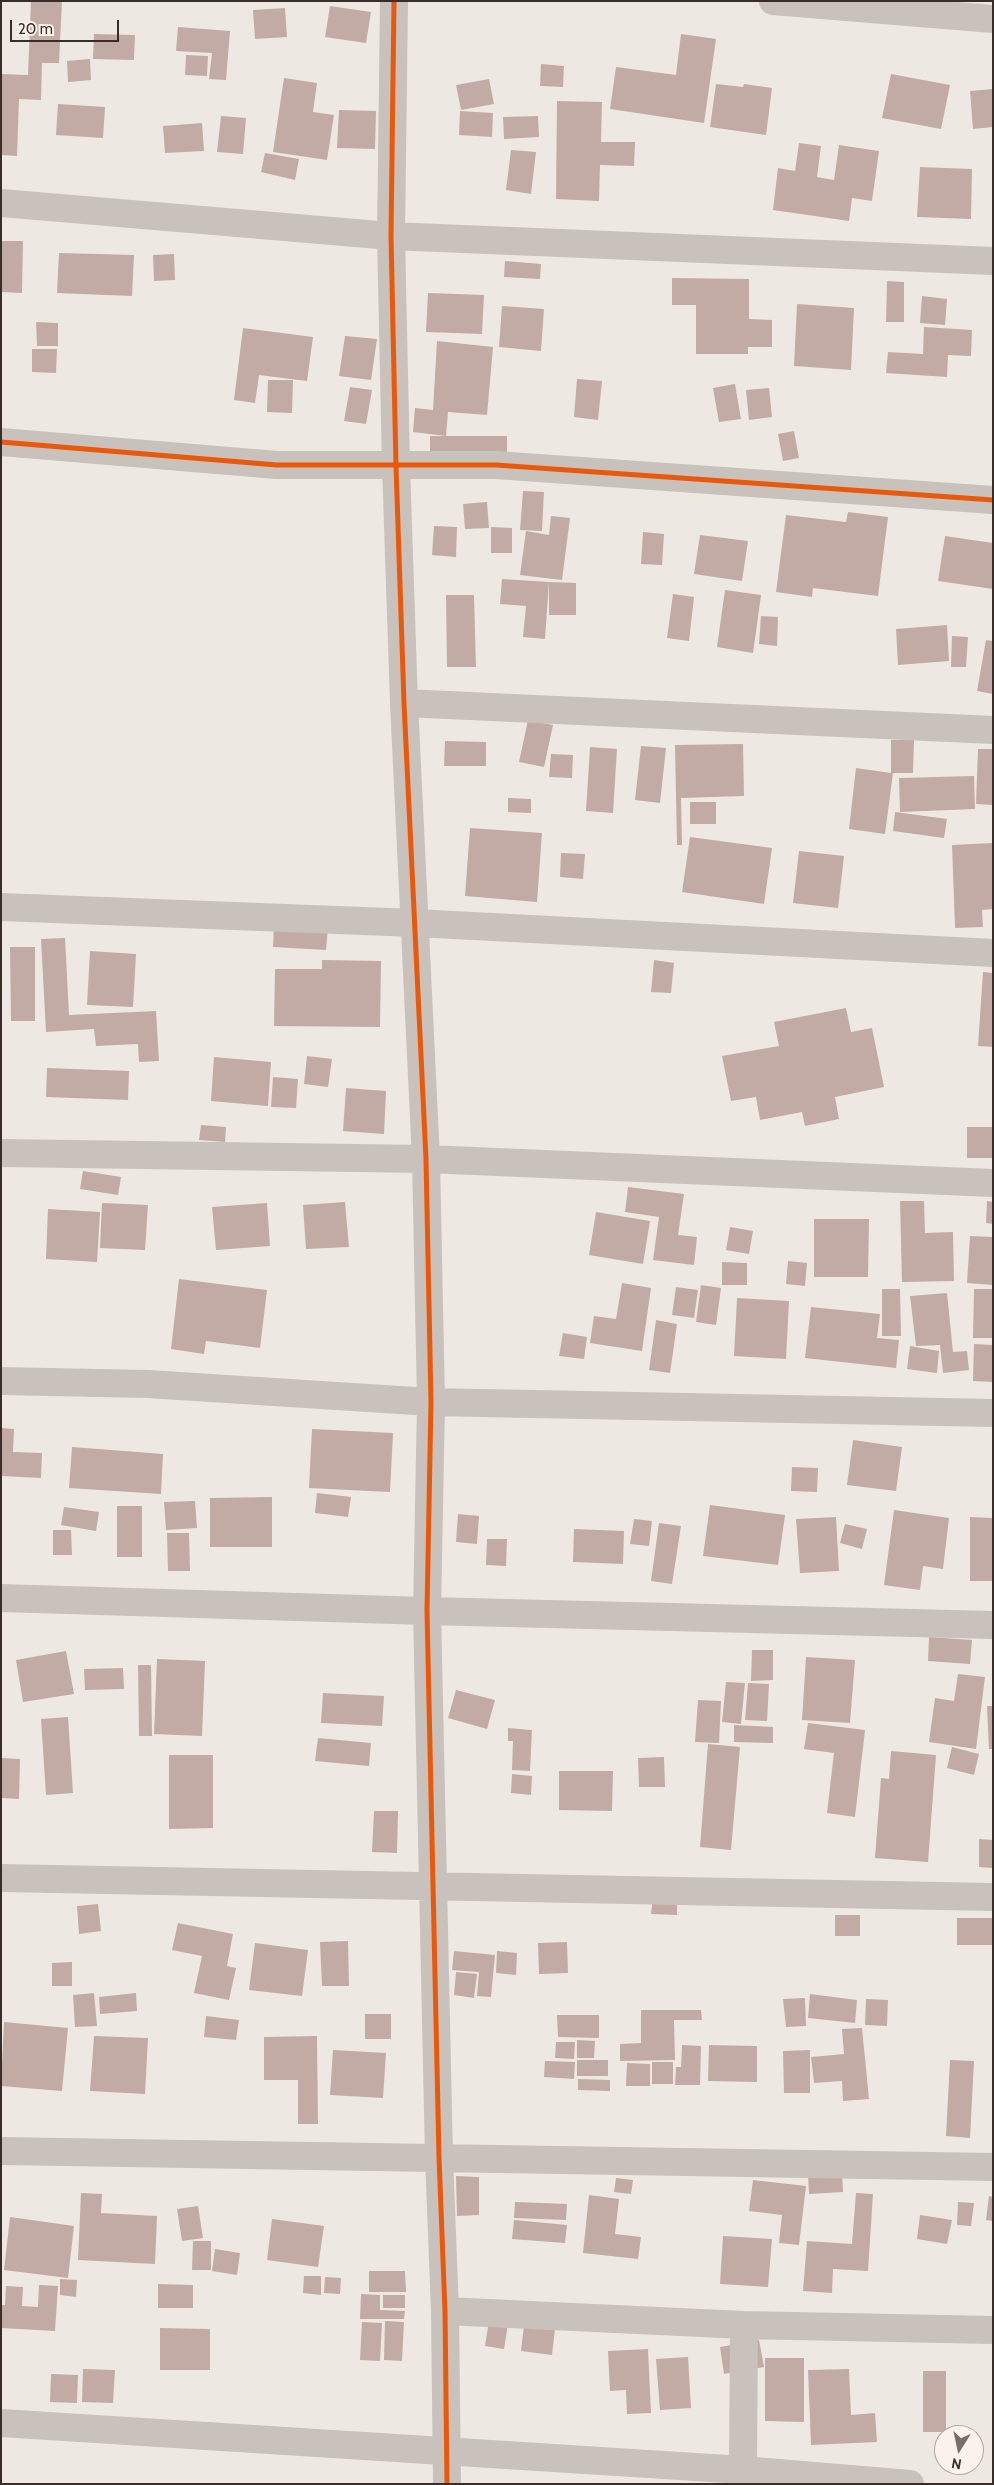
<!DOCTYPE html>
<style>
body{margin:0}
#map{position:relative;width:994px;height:2485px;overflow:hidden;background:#eee8e3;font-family:Cabin,sans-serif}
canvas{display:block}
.frame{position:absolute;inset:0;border:2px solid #392d29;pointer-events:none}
.north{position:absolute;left:934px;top:2425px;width:50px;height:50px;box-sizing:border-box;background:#fbf3eb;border:1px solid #ada49d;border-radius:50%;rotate:190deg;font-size:14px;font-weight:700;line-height:20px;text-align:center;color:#392d29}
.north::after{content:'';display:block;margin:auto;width:18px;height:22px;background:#786e6a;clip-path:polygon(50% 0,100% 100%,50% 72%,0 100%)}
.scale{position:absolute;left:10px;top:20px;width:109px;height:22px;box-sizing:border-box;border:2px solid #392d29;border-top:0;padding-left:6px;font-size:15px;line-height:18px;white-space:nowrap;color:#392d29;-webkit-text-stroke:4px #fbf3eb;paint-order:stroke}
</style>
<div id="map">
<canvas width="994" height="2485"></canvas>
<div class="frame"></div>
<div class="north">N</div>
<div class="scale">20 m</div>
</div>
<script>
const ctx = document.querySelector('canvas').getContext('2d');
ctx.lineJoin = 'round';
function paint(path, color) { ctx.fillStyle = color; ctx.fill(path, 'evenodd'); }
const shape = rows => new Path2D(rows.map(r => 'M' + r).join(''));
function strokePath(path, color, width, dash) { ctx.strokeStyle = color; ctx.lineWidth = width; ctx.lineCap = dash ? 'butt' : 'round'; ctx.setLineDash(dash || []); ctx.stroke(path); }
const building = shape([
 [31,1,62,1,59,63,42,63,41,100,19,99,17,156,1,155,1,74,28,75],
 [330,6,371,12,366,43,325,37],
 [285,8,287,37,255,39,253,10],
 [178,27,230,31,226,80,209,79,212,53,176,51],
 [94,34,135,35,134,60,93,59],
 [681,34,716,39,704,123,610,109,616,67,676,75],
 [186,55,208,56,207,76,185,75],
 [90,59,91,80,68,82,67,61],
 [541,64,564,66,563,87,540,86],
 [891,74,950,85,941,129,882,118],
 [284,78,317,83,313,112,334,115,327,160,273,152],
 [489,79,494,104,461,110,456,85],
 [716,84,743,87,744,84,772,88,766,135,710,127],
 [993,89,993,127,973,129,970,91],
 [557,101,602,102,601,142,635,142,634,166,600,165,599,201,556,199],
 [58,104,105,107,103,138,56,135],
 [339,110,376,111,375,149,337,148],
 [460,111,493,113,492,137,459,135],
 [221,116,246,118,243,154,217,152],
 [538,116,539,137,504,139,503,117],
 [202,123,204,151,165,153,163,126],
 [799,143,821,146,817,177,834,180,839,145,879,151,872,201,852,198,849,221,773,210,778,168,795,171],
 [511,150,536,152,531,194,506,190],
 [265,153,299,159,295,180,261,172],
 [920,167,972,169,971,219,917,217],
 [1,241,23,241,22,293,1,292],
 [59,253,134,255,132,296,57,293],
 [174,254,175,280,154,281,153,255],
 [505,261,541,264,540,279,504,277],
 [672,278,749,279,749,319,772,320,772,347,748,347,748,354,696,354,696,305,672,305],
 [887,281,904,282,904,322,886,322],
 [428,293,484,295,482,334,426,332],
 [922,296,947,299,945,325,920,323],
 [797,304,854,308,851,370,794,366],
 [502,306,544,309,541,351,499,347],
 [36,322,58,323,58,346,37,346],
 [924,327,972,330,971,356,948,355,947,377,886,373,888,352,923,354],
 [243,328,313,337,307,381,259,375,255,403,234,400],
 [345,336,377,339,371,380,339,376],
 [437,341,493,347,487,415,448,412,446,436,413,432,415,408,433,410],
 [32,349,57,349,56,373,32,372],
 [577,379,602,381,598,420,574,417],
 [268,380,293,380,292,413,267,412],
 [735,384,741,419,719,422,713,388],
 [350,387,372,390,366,424,344,421],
 [769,388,772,417,749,420,746,390],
 [794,431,799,458,783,461,778,434],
 [430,436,507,436,507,454,430,454],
 [523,491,544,492,542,531,520,530],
 [487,502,489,528,465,529,463,504],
 [848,512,888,517,878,596,813,588,812,597,776,592,786,515,846,522],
 [551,516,570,518,562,580,520,575,526,531,549,535],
 [434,526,457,527,456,557,432,555],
 [491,527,512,528,512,553,491,553],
 [643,532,664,534,662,565,641,564],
 [700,535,748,541,742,581,694,574],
 [945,536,993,543,993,589,938,581],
 [502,579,549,582,545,639,523,637,526,606,500,604],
 [549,582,576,583,576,615,549,615],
 [725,590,761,595,753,653,717,647],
 [673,594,694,597,689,641,667,638],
 [446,595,474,595,476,667,447,667],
 [761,616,778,617,777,646,759,644],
 [947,625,949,661,898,665,896,629],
 [952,636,968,637,966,667,951,667],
 [986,640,993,641,993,694,977,691],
 [528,720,553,725,544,767,519,762],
 [891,740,914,740,913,773,893,773,885,834,849,829,856,768,891,773],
 [445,741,486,742,486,766,444,766],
 [743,744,744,796,681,798,682,845,677,845,675,745],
 [641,746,666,748,660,803,635,800],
 [590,747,617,749,613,813,586,811],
 [978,749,993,749,993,805,976,804],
 [551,754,573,755,572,778,549,777],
 [974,776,975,809,900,812,899,778],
 [508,798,531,799,531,813,508,812],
 [690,802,716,802,716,824,690,824],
 [895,812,947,819,944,838,893,831],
 [470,828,542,833,537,902,465,896],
 [690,837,772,848,764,904,682,892],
 [993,843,993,909,982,910,983,927,955,928,952,845],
 [799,851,844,856,838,908,793,903],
 [561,853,585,854,583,879,560,877],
 [274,924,328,927,326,950,273,947],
 [65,938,69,1015,156,1011,159,1061,139,1062,138,1044,96,1046,94,1029,46,1032,41,939],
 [10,947,35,947,35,1021,11,1021],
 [90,951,136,954,133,1007,87,1005],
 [322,960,381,961,380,1027,274,1026,275,969,322,969],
 [654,960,674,963,671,993,651,992],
 [983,972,993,973,993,1047,978,1046],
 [846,1008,851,1032,872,1028,884,1087,835,1097,839,1119,805,1126,802,1112,760,1120,756,1097,731,1101,722,1056,779,1046,774,1022],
 [307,1056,332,1059,328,1087,304,1084],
 [214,1057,271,1062,268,1106,211,1101],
 [47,1068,129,1071,128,1100,46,1097],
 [273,1077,298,1079,296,1108,271,1107],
 [346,1088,386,1091,384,1134,343,1131],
 [201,1125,226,1127,225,1142,199,1140],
 [967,1127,993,1127,993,1158,967,1158],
 [83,1171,121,1177,118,1195,80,1189],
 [628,1187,684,1194,678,1235,697,1237,694,1265,653,1260,659,1217,625,1212],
 [900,1201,924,1201,925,1233,953,1232,954,1281,902,1282],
 [987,1201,993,1202,993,1224,986,1223],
 [345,1202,349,1247,306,1249,303,1205],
 [102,1203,148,1205,145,1250,100,1248],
 [267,1203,270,1246,216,1250,212,1207],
 [48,1209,100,1212,97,1262,46,1259],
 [596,1212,650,1221,643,1264,589,1255],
 [814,1219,869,1219,868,1277,814,1277],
 [730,1227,753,1231,749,1254,726,1250],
 [970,1236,993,1237,993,1285,967,1283],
 [788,1261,807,1263,805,1286,786,1284],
 [722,1262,747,1263,747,1285,722,1285],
 [179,1279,267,1290,260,1348,206,1341,204,1354,171,1349],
 [622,1283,651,1288,642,1351,590,1343,594,1316,616,1319],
 [701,1285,721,1288,716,1325,696,1322],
 [676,1287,698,1290,694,1318,672,1315],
 [882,1289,900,1289,901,1336,882,1336],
 [974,1289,993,1289,993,1338,973,1338],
 [947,1293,953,1352,967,1351,969,1370,943,1373,940,1345,916,1346,910,1296],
 [737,1298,789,1301,786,1359,734,1356],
 [811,1307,880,1314,877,1338,899,1340,896,1368,805,1358],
 [656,1320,677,1324,670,1373,649,1370],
 [563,1333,587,1337,584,1359,559,1356],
 [974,1344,993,1345,993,1382,973,1381],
 [910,1346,939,1351,937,1373,907,1369],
 [1,1428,14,1429,13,1452,42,1453,41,1478,1,1476],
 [312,1429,393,1433,390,1492,309,1488],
 [853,1440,902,1447,896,1491,847,1485],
 [72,1447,163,1454,161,1494,69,1488],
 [792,1467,818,1468,817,1492,791,1491],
 [317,1493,351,1497,348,1517,315,1513],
 [272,1497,272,1547,210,1547,210,1498],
 [195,1501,197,1528,166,1530,164,1502],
 [710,1505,785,1515,778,1565,703,1556],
 [117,1506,142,1506,142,1557,117,1557],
 [64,1507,99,1512,96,1531,61,1525],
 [894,1510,949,1518,943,1569,923,1566,920,1590,884,1585],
 [458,1514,479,1516,477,1544,456,1542],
 [836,1517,839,1571,800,1573,796,1519],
 [970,1517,993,1518,993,1581,970,1581],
 [634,1519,652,1521,649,1546,630,1544],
 [659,1523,681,1526,672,1584,651,1581],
 [845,1524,867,1529,862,1549,840,1543],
 [574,1529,624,1531,623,1564,573,1562],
 [53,1530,71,1530,72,1555,53,1555],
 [167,1533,189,1533,190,1571,168,1571],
 [487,1539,507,1539,506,1566,486,1565],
 [929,1637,972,1640,970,1664,928,1661],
 [752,1650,773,1650,773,1680,751,1681],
 [66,1651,74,1694,23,1702,16,1660],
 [806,1657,855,1660,850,1723,802,1720],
 [157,1659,205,1661,202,1736,154,1734],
 [138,1665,151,1665,152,1736,139,1736],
 [123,1668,124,1689,85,1690,84,1669],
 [958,1674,985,1677,976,1749,929,1742,935,1698,954,1701],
 [726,1682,745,1683,741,1724,722,1722],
 [748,1683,769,1684,767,1721,745,1720],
 [456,1690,495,1700,487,1729,448,1718],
 [323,1693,384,1696,382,1726,321,1723],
 [698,1700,721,1701,719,1743,695,1742],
 [987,1706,993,1706,993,1749,989,1749],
 [68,1717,73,1793,46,1795,41,1719],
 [808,1723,865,1730,855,1817,827,1813,834,1753,804,1749],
 [734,1725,773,1727,773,1743,734,1742],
 [508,1728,532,1730,530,1771,512,1770,513,1741,508,1741],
 [318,1738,371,1743,369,1766,315,1761],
 [708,1744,740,1747,731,1850,700,1847],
 [952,1747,979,1754,974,1775,947,1768],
 [891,1751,936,1755,928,1862,875,1858,881,1778,889,1779],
 [169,1755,213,1755,213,1828,169,1829],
 [664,1757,665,1787,639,1787,638,1758],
 [1,1758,20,1759,19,1799,1,1798],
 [559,1771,613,1771,612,1811,559,1810],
 [512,1774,532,1776,531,1795,511,1793],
 [374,1811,398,1811,397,1853,372,1852],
 [979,1839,993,1840,993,1868,979,1867],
 [653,1897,677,1898,677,1915,651,1914],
 [98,1904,101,1931,79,1934,77,1906],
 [835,1915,860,1915,860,1936,835,1936],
 [957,1918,993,1918,993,1945,957,1945],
 [178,1923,233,1934,227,1966,236,1968,229,2000,194,1993,202,1956,172,1950],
 [348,1941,349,1986,322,1986,320,1942],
 [567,1942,568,1973,539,1974,538,1943],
 [255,1943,308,1950,302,1996,249,1990],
 [454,1951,495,1955,491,1997,477,1996,479,1972,452,1970],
 [497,1951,517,1953,516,1975,496,1973],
 [72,1962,72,1986,52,1986,52,1963],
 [456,1972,477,1974,474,1998,454,1995],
 [94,1993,97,2026,75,2027,73,1995],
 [136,1993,137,2011,100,2014,99,1997],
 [810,1994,857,2000,855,2023,808,2018],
 [805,1998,806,2026,786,2027,783,1999],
 [866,1999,888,2000,887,2026,865,2025],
 [641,2010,701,2010,702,2020,674,2020,675,2060,620,2061,620,2044,641,2043],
 [365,2014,391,2014,391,2039,365,2039],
 [557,2015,599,2015,599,2038,558,2037],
 [206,2016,239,2020,236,2040,204,2037],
 [4,2022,68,2028,62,2091,1,2086],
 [862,2028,869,2099,843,2101,842,2081,814,2083,811,2057,844,2054,842,2029],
 [94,2036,148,2038,145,2094,90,2091],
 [317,2036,318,2124,298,2124,298,2080,264,2080,264,2037],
 [577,2040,595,2041,594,2058,577,2058],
 [556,2042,575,2042,574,2059,555,2058],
 [682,2045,701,2046,700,2085,675,2085,676,2067,681,2067],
 [709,2045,757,2046,757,2082,708,2081],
 [333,2050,386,2053,383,2098,330,2095],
 [810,2050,810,2093,784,2093,783,2051],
 [577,2060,608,2060,608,2076,577,2076],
 [950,2060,974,2061,970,2138,946,2136],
 [545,2061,575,2062,574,2079,544,2077],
 [652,2062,673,2062,673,2084,652,2084],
 [627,2063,650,2064,650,2086,626,2086],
 [578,2079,610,2080,610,2091,578,2090],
 [842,2172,843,2192,809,2194,808,2174],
 [456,2176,479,2177,479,2215,457,2216],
 [616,2178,633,2180,631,2194,614,2192],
 [753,2180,806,2186,799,2245,779,2243,782,2215,749,2211],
 [81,2193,102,2194,101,2213,157,2216,155,2264,78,2260],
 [856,2193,873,2194,868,2271,833,2269,832,2293,803,2291,807,2241,852,2244],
 [589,2195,619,2199,615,2234,641,2237,638,2259,583,2253],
 [989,2196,993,2197,993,2221,986,2220],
 [515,2202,567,2204,566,2220,514,2218],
 [958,2202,974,2203,971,2226,957,2225],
 [198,2206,203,2238,182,2241,177,2209],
 [920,2215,952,2220,947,2244,917,2239],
 [10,2217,74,2226,68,2278,4,2270],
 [272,2219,324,2226,318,2267,267,2260],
 [514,2220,567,2225,565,2243,512,2239],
 [723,2236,772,2239,768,2287,720,2284],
 [193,2241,211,2241,211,2270,192,2270],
 [215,2249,240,2253,237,2275,212,2271],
 [369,2271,405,2271,406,2292,369,2292],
 [304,2276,321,2276,321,2295,303,2293],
 [325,2277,341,2278,340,2294,324,2293],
 [60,2279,77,2280,76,2297,60,2295],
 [158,2284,193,2285,193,2308,158,2308],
 [39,2285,58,2286,55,2331,1,2328,1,2305,5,2305,6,2286,23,2287,22,2306,38,2307],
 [361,2294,380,2295,380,2310,405,2311,404,2319,360,2319],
 [383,2295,405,2295,405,2308,383,2308],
 [385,2321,404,2322,402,2361,384,2360],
 [489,2321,508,2324,504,2349,485,2346],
 [362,2322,382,2323,380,2361,360,2360],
 [524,2325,555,2329,552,2355,521,2351],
 [160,2328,210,2329,210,2370,160,2370],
 [759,2340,764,2367,724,2374,720,2347],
 [648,2349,651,2413,627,2414,626,2390,610,2391,608,2351],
 [688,2357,691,2408,660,2410,656,2359],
 [765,2358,804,2358,804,2422,765,2421],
 [83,2369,115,2370,113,2403,82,2402],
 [849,2369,851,2415,875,2413,877,2442,811,2445,808,2370],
 [923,2371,946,2371,946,2432,923,2432],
 [51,2374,78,2375,77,2403,50,2402]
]);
const minor = shape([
 [394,1,391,236,396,466,404,703,426,1159,431,1402,427,1611,439,2157,445,2311,447,2484],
 [773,1,993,19],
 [1,203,391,236,993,261],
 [1,442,277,465,496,465,993,500],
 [404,703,993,730],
 [1,907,415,923,993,953],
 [1,1153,426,1159,993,1183],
 [1,1381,148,1384,431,1402,993,1413],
 [1,1598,427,1611,993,1625],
 [1,1878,993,1897],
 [1,2151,993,2167],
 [445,2311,744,2325,993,2330],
 [1,2423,743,2470,910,2484],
 [743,2470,744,2325]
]);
const cycleway = shape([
 [394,1,391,236,396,466,404,703,426,1159,431,1402,427,1611,439,2157,445,2311,447,2484],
 [1,442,277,465,496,465,993,500]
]);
paint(building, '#c2aba4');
strokePath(minor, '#c8c1bc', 28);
strokePath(cycleway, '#e8590c', 5);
</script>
